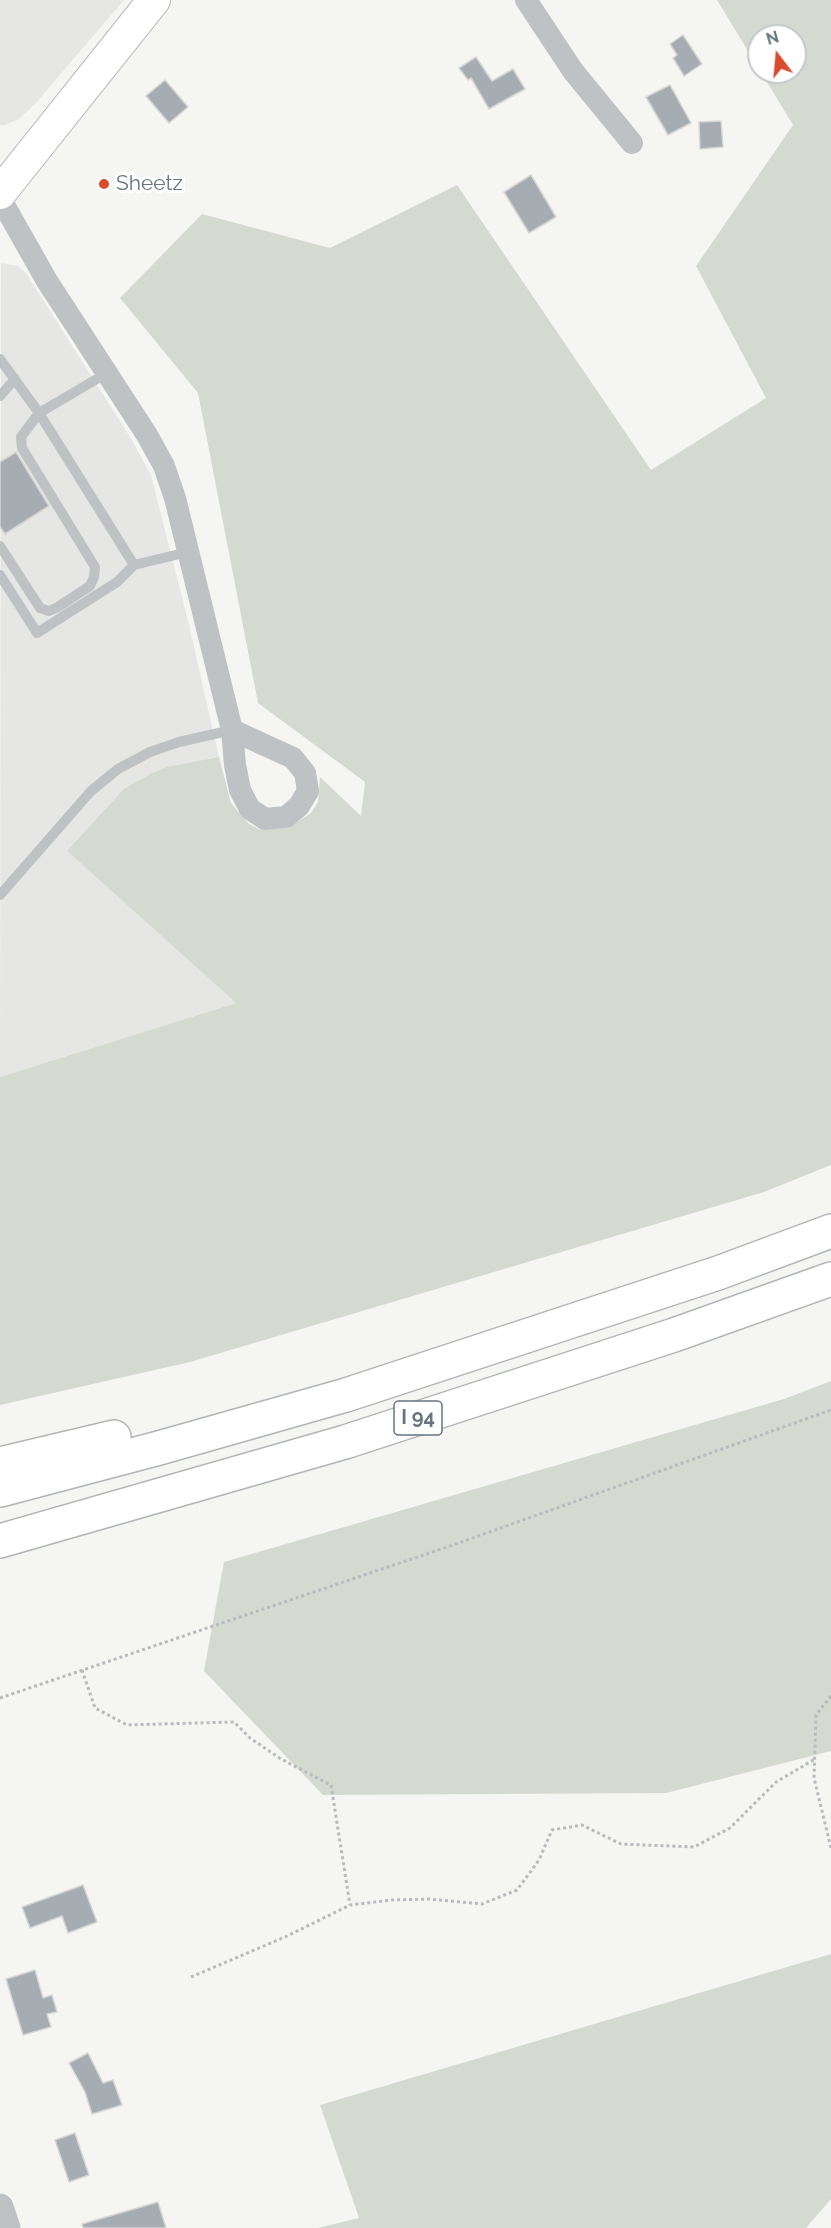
<!DOCTYPE html>
<style>
body{margin:0}
#map{position:relative;width:831px;height:2228px;overflow:hidden;background:#f5f5f2;font-family:Raleway,sans-serif}
canvas{display:block}
.north{position:absolute;left:747px;top:24px;width:60px;height:60px;box-sizing:border-box;background:#fff;border:2px solid #c2c8cd;border-radius:50%;rotate:344deg;font-size:16px;font-weight:700;line-height:24px;text-align:center;color:#667681}
.north::after{content:'';display:block;margin:auto;width:21px;height:27px;background:#d94c2e;clip-path:polygon(50% 0,100% 100%,50% 72%,0 100%)}
</style>
<div id="map">
<canvas width="831" height="2228"></canvas>
<div class="north">N</div>
</div>
<script>
const ctx = document.querySelector('canvas').getContext('2d');
ctx.lineJoin = 'round';
function paint(path, color) { ctx.fillStyle = color; ctx.fill(path, 'evenodd'); }
const shape = rows => new Path2D(rows.map(r => 'M' + r).join(''));
function strokePath(path, color, width, dash) { ctx.strokeStyle = color; ctx.lineWidth = width; ctx.lineCap = dash ? 'butt' : 'round'; ctx.setLineDash(dash || []); ctx.stroke(path); }
function write(font, color, halo, rows, align = 'center') {
  ctx.font = font + ' Raleway,sans-serif'; ctx.lineWidth = 6; ctx.setLineDash([]); ctx.textBaseline = 'middle'; ctx.strokeStyle = halo; ctx.fillStyle = color; for (const [text, x, y, turn = 0] of rows) {
    ctx.save(); ctx.translate(x, y); ctx.rotate((+turn || 0) * Math.PI / 180); ctx.textAlign = isNaN(turn) ? turn : align; if (halo) ctx.strokeText(text, 0, 0); ctx.fillText(text, 0, 0); ctx.restore();
  }
}
const built = shape([
 [0,0,124,0,35,104,19,119,5,125,0,125],
 [1,263,18,266,26,273,130,437,151,475,189,625,219,757,170,766,67,851,236,1003,0,1077]
]);
const green = shape([
 [717,0,831,0,831,1165,764,1192,190,1362,0,1405,0,1077,236,1003,67,851,124,789,152,773,170,766,219,757,231,803,249,824,261,830,288,828,311,813,318,802,320,777,361,816,365,782,258,703,198,393,120,298,202,214,330,248,457,185,651,470,766,398,696,266,793,125,761,72,795,72,795,36,759,36,759,69],
 [831,1381,831,1751,666,1793,323,1795,204,1671,224,1562,784,1399],
 [831,1954,831,2199,806,2228,318,2228,359,2218,320,2105]
]);
const building = shape([
 [683,35,702,64,684,76,673,58,677,55,670,44,683,35],
 [476,57,492,81,513,69,525,89,489,109,471,78,468,80,459,68,476,57],
 [165,80,188,107,169,123,146,96,165,80],
 [670,85,691,123,668,135,646,97,670,85],
 [721,121,723,147,700,149,699,122,721,121],
 [531,175,556,217,529,233,504,192,531,175],
 [16,452,49,506,5,534,0,527,0,462,16,452],
 [83,1885,97,1922,68,1933,62,1916,30,1928,22,1907,83,1885],
 [35,1970,43,1998,52,1995,57,2012,47,2014,51,2027,23,2035,6,1979,35,1970],
 [88,2053,103,2083,113,2080,122,2105,92,2114,85,2092,69,2063,88,2053],
 [75,2133,89,2175,69,2182,55,2140,75,2133],
 [158,2202,166,2228,83,2228,82,2224,158,2202]
]);
const path = shape([
 [82,1670,95,1708,127,1725,234,1722,250,1738,281,1759,331,1785,350,1905],
 [831,1696,816,1715,814,1778,831,1848],
 [0,1698,453,1545,831,1410],
 [191,1977,285,1937,350,1905,392,1900,429,1899,482,1904,517,1890,539,1860,552,1830,582,1825,621,1844,694,1847,730,1828,776,1782,815,1759]
]);
const service = shape([
 [0,359,39,413,134,565],
 [0,396,15,379],
 [0,546,40,608,49,611,58,607,90,586,94,577,95,567,22,448,21,437,39,413,107,373],
 [0,575,37,633,117,582,134,565,188,552],
 [0,895,91,791,118,769,150,752,179,742,232,730]
]);
const minor = shape([
 [526,0,573,71,632,143],
 [0,198,47,281,147,435,164,466,175,498,232,730,235,765,240,790,250,809,265,819,286,817,299,806,308,791,305,773,293,758,232,730]
]);
const tertiary = shape([
 [0,2207,7,2228]
]);
const secondary = shape([
 [0,193,154,0]
]);
const motorway = shape([
 [0,1464,114,1437],
 [0,1490,159,1448,346,1395,718,1273,831,1231],
 [0,1541,345,1442,674,1335,831,1279]
]);
const markers = [
 [104,184,6,"#d94c2e"]
];
const shields = [
 [418,1418,48]
];
const shieldNames = [
 ["I 94",418,1418]
];
const poiNames = [
 ["Sheetz",116,184]
];
paint(built, '#e6e6e5');
paint(green, '#d5dad1');
paint(building, '#a6adb2');
strokePath(building, '#d6d6d4', 1.5);
strokePath(secondary, '#b1b6ba', 34);
strokePath(motorway, '#b1b5b8', 36);
strokePath(path, '#b8bbbd', 3, [3, 3]);
strokePath(service, '#bec2c5', 10);
strokePath(minor, '#bec2c5', 22);
strokePath(tertiary, '#bec2c5', 27);
strokePath(secondary, '#fff', 32);
strokePath(motorway, '#fff', 33);
for (const [x, y, r, color] of markers) { const dot = new Path2D(); dot.arc(x, y, r, 0, 2 * Math.PI); ctx.fillStyle = color; ctx.fill(dot); strokePath(dot, '#fff', 2); }
for (const [x, y, w] of shields) { const box = new Path2D(); box.roundRect(x - w / 2, y - 17, w, 34, 4.5); ctx.fillStyle = '#fff'; ctx.fill(box); strokePath(box, '#667681', 1.5); }
write('bold 20px', '#667681', null, shieldNames);
write('21px', '#667681', '#fff', poiNames, 'left');
</script>
